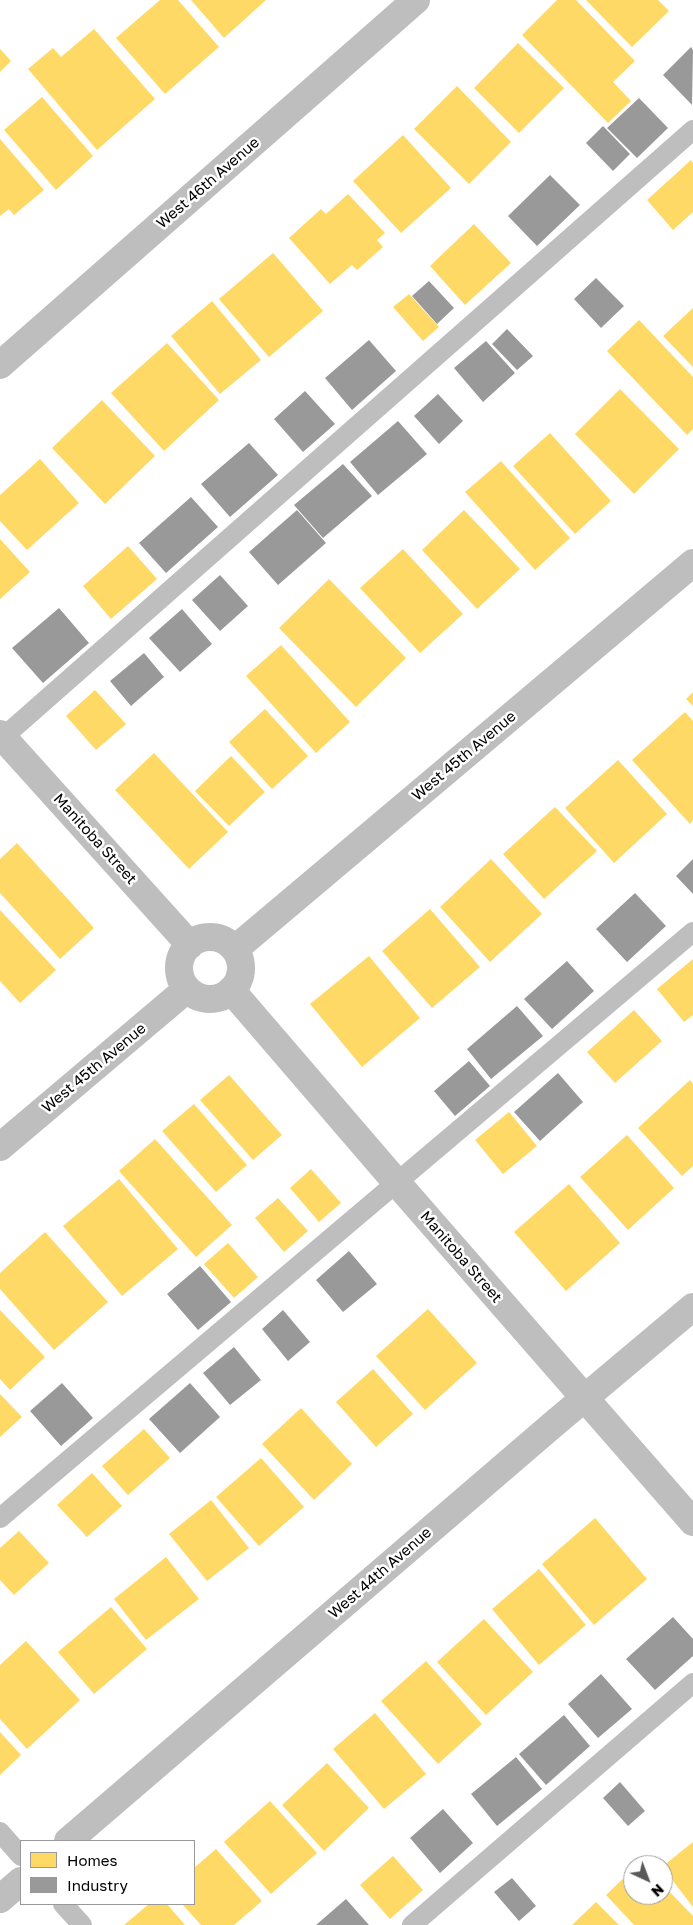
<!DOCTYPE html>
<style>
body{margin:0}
#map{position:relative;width:693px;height:1925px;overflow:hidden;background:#fff;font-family:"Golos Text",sans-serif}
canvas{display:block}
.legend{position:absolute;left:20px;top:1840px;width:175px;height:65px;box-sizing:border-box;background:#fff;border:1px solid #999;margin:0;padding:6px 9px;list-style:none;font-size:15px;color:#000}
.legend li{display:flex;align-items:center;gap:10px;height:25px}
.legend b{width:25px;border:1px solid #999}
.north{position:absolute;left:623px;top:1855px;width:50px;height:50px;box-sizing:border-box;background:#fff;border:1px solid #999;border-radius:50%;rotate:137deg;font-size:14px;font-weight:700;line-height:20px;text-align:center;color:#000}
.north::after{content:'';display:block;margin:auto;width:18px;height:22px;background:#595959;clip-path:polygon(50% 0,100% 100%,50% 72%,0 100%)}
</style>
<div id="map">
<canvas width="693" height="1925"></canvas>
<ul class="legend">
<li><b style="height:14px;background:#ffd966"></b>Homes</li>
<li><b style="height:14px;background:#999"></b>Industry</li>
</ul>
<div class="north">N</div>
</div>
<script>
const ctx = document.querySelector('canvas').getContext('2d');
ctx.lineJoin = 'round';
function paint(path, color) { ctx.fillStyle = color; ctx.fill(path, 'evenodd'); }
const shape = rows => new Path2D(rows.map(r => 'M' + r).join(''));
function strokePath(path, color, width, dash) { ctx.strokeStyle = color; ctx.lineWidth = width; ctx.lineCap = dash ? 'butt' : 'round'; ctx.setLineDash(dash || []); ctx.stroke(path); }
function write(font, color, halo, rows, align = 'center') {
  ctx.font = font + ' "Golos Text",sans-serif'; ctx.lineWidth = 5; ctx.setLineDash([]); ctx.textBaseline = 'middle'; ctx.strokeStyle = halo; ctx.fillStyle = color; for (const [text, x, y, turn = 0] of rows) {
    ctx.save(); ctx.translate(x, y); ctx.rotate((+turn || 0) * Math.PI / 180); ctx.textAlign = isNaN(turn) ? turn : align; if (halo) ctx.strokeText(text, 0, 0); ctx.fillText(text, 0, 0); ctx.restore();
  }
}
const homes = shape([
 [160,0,178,0,219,47,165,94,116,38],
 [191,0,266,0,224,38],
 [557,0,576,0,635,61,613,82,631,101,608,123,522,35],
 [586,0,658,0,669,11,632,47],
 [94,29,155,99,97,150,28,69,53,48,61,57],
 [518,43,564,88,519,133,474,88],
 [0,49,11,61,0,72],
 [457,86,511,142,469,184,414,129],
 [42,97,93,156,56,190,4,130],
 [403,135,451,188,401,233,353,181],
 [0,139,44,190,14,215,9,209,0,216],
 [691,160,693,163,693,212,673,230,647,200],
 [348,194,385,233,377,240,383,247,357,270,352,265,330,284,289,238,321,209,326,214],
 [474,224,511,263,465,305,430,266],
 [273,253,323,311,269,357,219,299],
 [409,294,439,327,423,341,393,307],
 [212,301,261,360,220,394,171,336],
 [693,308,693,367,663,336],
 [639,320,693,377,693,429,687,435,607,351],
 [167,343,219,400,164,451,111,393],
 [620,389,679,449,634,494,575,434],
 [102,400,155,456,105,504,52,448],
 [550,433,611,501,575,534,513,466],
 [40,459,79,503,27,550,0,521,0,495],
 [501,461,570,538,535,570,465,492],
 [464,510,520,569,477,609,422,550],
 [0,539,30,572,0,599],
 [128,546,157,579,111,619,83,586],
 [403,549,463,614,420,653,360,588],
 [329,579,406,658,356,707,279,628],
 [281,645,350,722,316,753,246,676],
 [95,690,126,724,96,750,66,716],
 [693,692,693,706,686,699],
 [265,709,308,756,272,789,229,742],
 [685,712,693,721,693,820,690,824,632,760],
 [154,753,228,832,189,869,115,790],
 [231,756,265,792,229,826,195,791],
 [618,760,667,814,614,863,565,808],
 [555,807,597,851,544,899,503,854],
 [17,843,94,928,60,959,0,893,0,859],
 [491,859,542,914,490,962,440,907],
 [430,909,480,967,432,1008,382,951],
 [0,910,56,970,20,1003,0,981],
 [369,956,420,1018,362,1067,310,1004],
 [693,959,693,1015,684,1022,657,989],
 [634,1010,662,1041,615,1083,587,1052],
 [229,1075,282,1135,253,1160,200,1100],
 [690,1080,693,1084,693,1166,682,1176,638,1128],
 [194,1104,247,1165,216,1192,162,1131],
 [509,1112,537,1146,503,1174,475,1140],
 [627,1135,674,1188,628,1230,580,1177],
 [155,1139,232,1225,196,1257,119,1171],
 [311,1169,341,1203,319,1222,290,1188],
 [119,1179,178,1249,122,1296,63,1226],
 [569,1184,620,1243,566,1291,514,1232],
 [278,1198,308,1231,284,1252,255,1218],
 [45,1232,108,1302,54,1350,0,1289,0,1273],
 [228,1243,258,1277,234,1298,204,1264],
 [428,1309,477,1363,425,1410,376,1356],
 [0,1310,45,1357,10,1390,0,1379],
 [373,1369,413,1414,376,1447,336,1402],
 [0,1394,22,1417,0,1437],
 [301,1408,352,1464,314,1500,262,1444],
 [144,1429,170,1458,128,1495,102,1466],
 [261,1458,304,1507,259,1546,216,1497],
 [92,1473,122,1506,87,1537,57,1505],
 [211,1500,249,1548,207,1581,169,1534],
 [595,1518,647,1579,594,1625,542,1564],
 [19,1531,49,1563,14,1595,0,1580,0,1548],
 [166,1557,199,1599,146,1640,114,1599],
 [539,1569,586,1625,539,1665,492,1609],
 [111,1607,147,1649,94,1694,58,1652],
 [484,1619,533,1672,486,1715,437,1662],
 [26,1641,80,1700,27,1749,0,1719,0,1665],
 [426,1661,482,1724,438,1764,381,1701],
 [375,1713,426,1774,384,1809,333,1749],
 [0,1732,21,1755,0,1775],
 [327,1763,369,1808,324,1851,282,1805],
 [270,1801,317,1853,271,1894,224,1842],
 [693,1842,693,1907,663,1868,663,1866],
 [216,1849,262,1901,234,1925,201,1925,182,1904,194,1904,194,1868],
 [393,1856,423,1890,390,1919,360,1885],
 [633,1869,633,1895,663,1895,663,1885,693,1916,693,1925,634,1925,606,1895],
 [596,1902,619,1925,572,1925],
 [149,1904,167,1904,185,1925,124,1925]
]);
const industry = shape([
 [691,47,693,50,692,105,663,75],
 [639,98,668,128,637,158,607,128],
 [603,126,630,154,613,171,586,143],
 [550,175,580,205,537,246,508,216],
 [596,278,624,306,601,328,574,299],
 [429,281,454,308,437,324,412,296],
 [507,329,533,356,517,370,492,344],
 [369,340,396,371,352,410,325,378],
 [486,341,515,373,483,402,454,368],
 [305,391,335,424,303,452,274,419],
 [438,394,463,421,439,444,414,416],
 [398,421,427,454,378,495,350,462],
 [249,443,278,475,230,517,201,484],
 [343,464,372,496,323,538,294,505],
 [191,497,218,527,166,573,139,543],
 [297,510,326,543,278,585,249,552],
 [220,575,248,606,220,631,192,600],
 [59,608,89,643,43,683,12,648],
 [182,609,212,644,180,672,149,638],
 [144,653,164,677,131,706,110,681],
 [693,859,693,894,676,876],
 [635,893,666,926,627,962,596,929],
 [567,961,594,991,552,1029,524,999],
 [517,1006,543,1036,491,1079,467,1049],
 [469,1061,490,1086,455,1116,434,1091],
 [558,1073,583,1102,540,1141,514,1112],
 [349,1251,377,1284,343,1312,316,1280],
 [200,1266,231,1302,198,1330,167,1294],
 [283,1310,310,1342,288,1361,262,1329],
 [234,1347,261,1380,230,1405,203,1373],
 [62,1383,93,1418,61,1446,30,1411],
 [190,1383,220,1417,180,1453,149,1419],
 [673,1617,693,1639,693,1656,655,1690,626,1659],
 [601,1674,632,1709,598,1738,568,1704],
 [564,1715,590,1746,546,1785,519,1754],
 [516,1757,542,1789,497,1826,471,1794],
 [620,1782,645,1811,628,1826,603,1798],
 [443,1809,473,1843,440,1873,410,1838],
 [512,1878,536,1906,519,1921,494,1892],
 [346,1899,369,1925,316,1925]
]);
const lane = shape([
 [0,740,693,130],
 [0,1518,693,932],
 [0,1832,21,1856],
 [63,1904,82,1925],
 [412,1925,693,1683]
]);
const street = shape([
 [0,365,416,0],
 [0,734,190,945],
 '179 968a31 31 0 1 1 62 0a31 31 0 1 1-62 0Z',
 [235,949,693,563],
 [231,990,397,1183,693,1522],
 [0,1147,187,989],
 [68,1841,556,1422,693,1307],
 [0,1899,21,1881]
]);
const streetNames = [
 ["West 46th Avenue",208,183,-41],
 ["West 45th Avenue",464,756,-40],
 ["Manitoba Street",95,839,48],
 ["West 45th Avenue",94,1068,-40],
 ["Manitoba Street",461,1257,49],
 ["West 44th Avenue",380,1573,-41]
];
paint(homes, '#ffd966');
paint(industry, '#999');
strokePath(lane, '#bebebe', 20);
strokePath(street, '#bebebe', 28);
write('15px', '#000', '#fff', streetNames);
</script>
